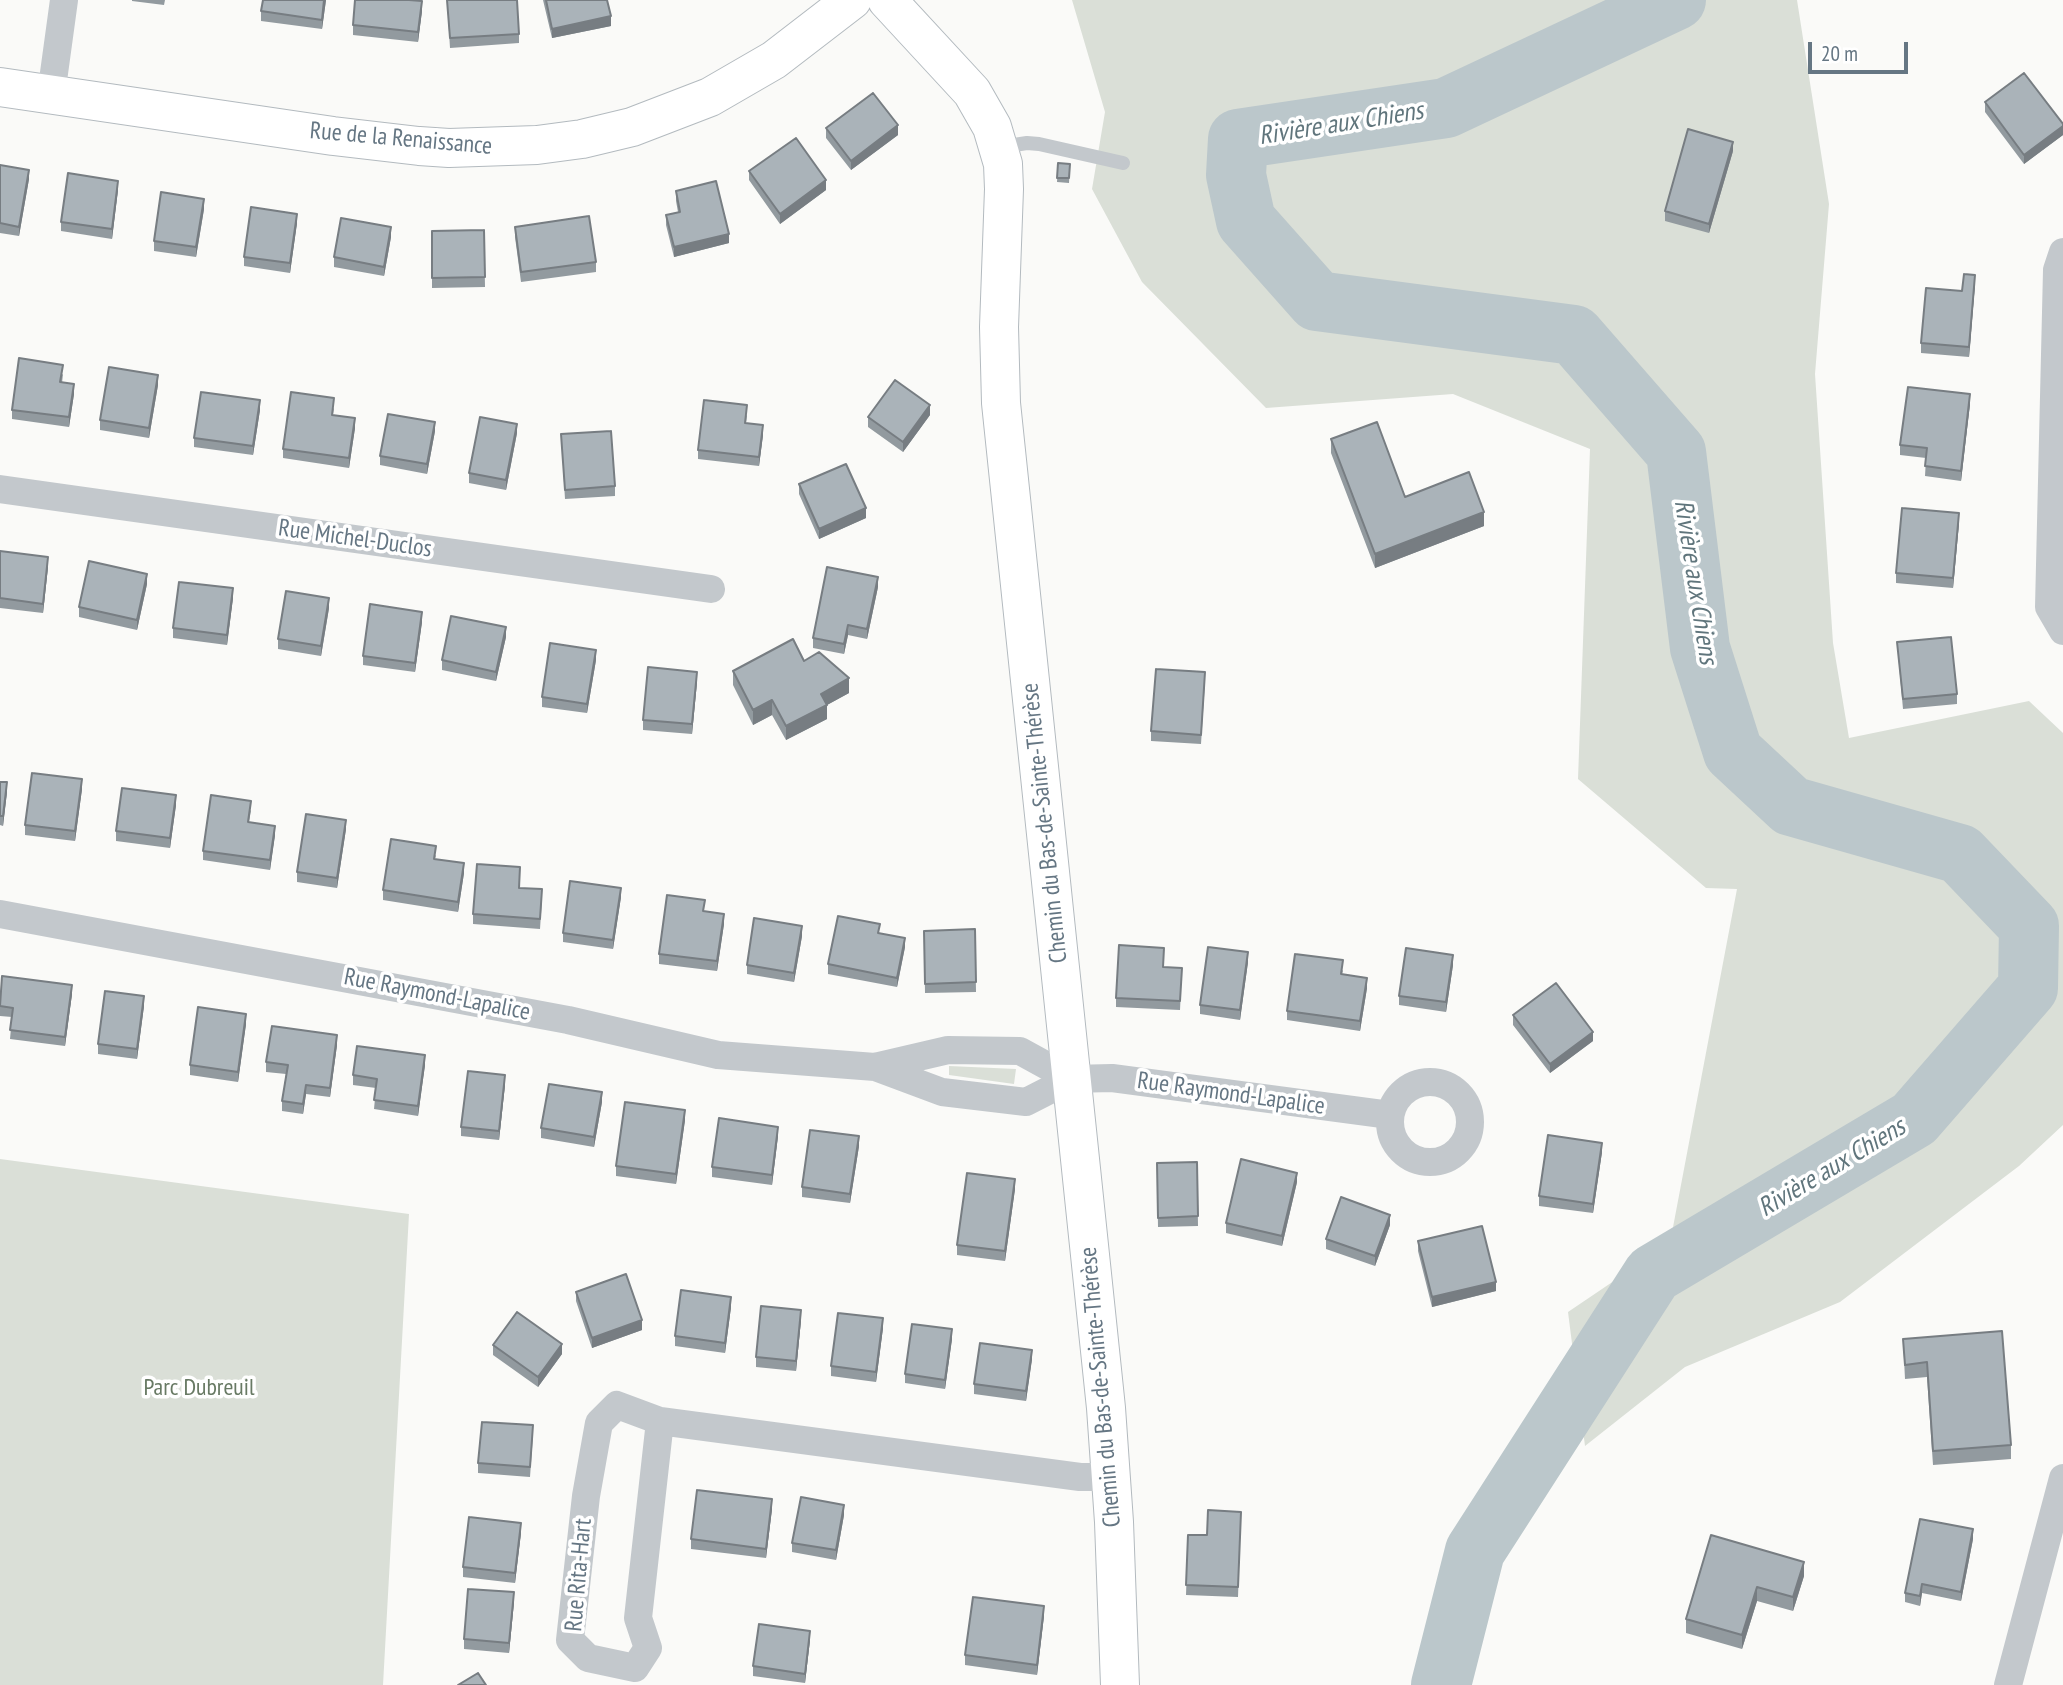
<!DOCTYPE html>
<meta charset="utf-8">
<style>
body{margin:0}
#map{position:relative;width:2063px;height:1685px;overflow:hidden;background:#fafaf8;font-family:"PT Sans Narrow",sans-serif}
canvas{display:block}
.scale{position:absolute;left:1808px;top:42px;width:100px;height:32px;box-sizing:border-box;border:4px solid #657683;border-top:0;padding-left:9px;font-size:21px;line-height:24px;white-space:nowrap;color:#657683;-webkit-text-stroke:5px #fff;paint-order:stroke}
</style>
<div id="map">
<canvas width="2063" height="1685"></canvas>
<div class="scale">20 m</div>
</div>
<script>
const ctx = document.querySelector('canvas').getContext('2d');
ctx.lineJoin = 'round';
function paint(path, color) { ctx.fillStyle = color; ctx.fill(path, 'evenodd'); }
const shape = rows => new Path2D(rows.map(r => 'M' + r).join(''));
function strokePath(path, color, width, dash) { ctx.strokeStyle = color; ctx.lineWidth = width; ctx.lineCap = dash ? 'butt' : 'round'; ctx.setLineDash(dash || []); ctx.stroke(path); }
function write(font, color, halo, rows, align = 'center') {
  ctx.font = font + ' "PT Sans Narrow",sans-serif'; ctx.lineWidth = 7; ctx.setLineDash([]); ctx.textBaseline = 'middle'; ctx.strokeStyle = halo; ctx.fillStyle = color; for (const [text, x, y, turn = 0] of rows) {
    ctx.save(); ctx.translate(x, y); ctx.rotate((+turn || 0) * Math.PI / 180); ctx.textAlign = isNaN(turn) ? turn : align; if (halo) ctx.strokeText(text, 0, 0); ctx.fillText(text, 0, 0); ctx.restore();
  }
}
const green = shape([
 [1072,0,1797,0,1829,204,1815,374,1833,643,1849,738,2029,701,2063,733,2063,1125,2019,1166,1840,1302,1685,1367,1585,1446,1568,1312,1670,1243,1737,889,1706,888,1578,779,1590,449,1453,394,1266,408,1142,282,1092,189,1105,112],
 [949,1066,1016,1069,1014,1084,949,1075],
 [0,1159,409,1214,383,1685,0,1685]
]);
const river = shape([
 [1441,1685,1475,1551,1653,1274,1914,1119,2028,988,2029,926,1960,854,1791,806,1733,752,1700,648,1676,452,1574,335,1317,301,1246,221,1236,175,1238,139,1446,108,1676,0]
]);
const lane = shape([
 [1001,147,1027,143,1039,144,1123,163]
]);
const street = shape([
 [51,95,64,0],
 [2063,252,2057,270,2049,607,2063,631],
 [0,489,711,589],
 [0,914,568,1020,718,1055,875,1067,942,1092,1026,1102,1071,1079,1112,1078,1390,1115],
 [875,1067,948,1050,1020,1051,1071,1079],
 '1390 1122a40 40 0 1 1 80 0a40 40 0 1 1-80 0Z',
 [660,1421,638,1618,648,1648,635,1668,588,1658,570,1640,586,1496,599,1423,617,1405,660,1421,1080,1477,1111,1477],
 [2008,1685,2063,1478]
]);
const secondary = shape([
 [887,0,972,92,992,127,1003,164,1004,189,999,327,1001,403,1106,1408,1114,1522,1120,1685],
 [0,87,333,136,419,146,449,148,537,145,582,139,632,127,710,97,774,60,852,0]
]);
const wall = shape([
 [132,0,165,0,164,5,132,1],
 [326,0,322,29,261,21,261,11],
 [447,0,519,34,519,43,450,48],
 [543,0,607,0,611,26,552,38],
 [422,11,418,42,353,35,353,25],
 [1985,102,2063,124,2063,135,2024,164,1985,112],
 [826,128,898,135,851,170,826,138],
 [1733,151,1709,233,1665,221,1665,211],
 [1058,163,1070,164,1069,183,1057,182],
 [0,165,29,179,19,236,0,233],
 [749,171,826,190,780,224,749,180],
 [118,190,112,239,61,231,61,222],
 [676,191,729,243,674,257,666,225,666,215,678,212,676,201],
 [204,209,196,257,154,251,154,241],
 [297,223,290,273,244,266,244,257],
 [515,227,596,262,596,272,521,282,515,237],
 [484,230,485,287,432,288,432,231],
 [391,237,384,276,334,267,334,257],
 [1975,284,1969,357,1921,353,1921,343,1962,291],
 [63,374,62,383,74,394,69,427,12,419,12,410],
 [158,385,149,438,100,430,100,420],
 [1970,404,1961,481,1925,476,1926,458,1900,455,1900,445],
 [334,408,333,415,355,428,349,468,283,458,283,449],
 [260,410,253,455,194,447,194,438],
 [747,415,746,423,763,435,759,466,698,459,698,450],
 [930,415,903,452,868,427,868,417],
 [435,431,427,474,380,465,380,456],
 [517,433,506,490,469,483,469,473],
 [561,434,615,486,615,496,565,499],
 [1331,439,1405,497,1484,526,1375,568,1331,453],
 [799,484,866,518,819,539,799,494],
 [1959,523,1953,588,1896,583,1896,573],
 [0,551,48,567,43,613,0,608],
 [147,584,137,630,79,617,79,607],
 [878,587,867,639,848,635,844,654,813,648,813,638],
 [233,598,227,645,173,638,173,628],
 [329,608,321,656,278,649,278,639],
 [422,622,415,672,363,665,363,656],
 [506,637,496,681,442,670,442,660],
 [1897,642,1957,694,1957,704,1903,709],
 [596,660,587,713,542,707,542,697],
 [804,661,849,693,827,705,827,719,786,740,772,715,753,725,733,685,733,671],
 [697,682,692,734,643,730,643,720],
 [1205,682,1201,744,1151,741,1151,731],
 [0,782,7,792,3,826,0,825],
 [82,789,75,841,25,835,25,825],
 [176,805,170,848,116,841,116,831],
 [251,810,249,822,275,835,270,870,203,860,203,851],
 [346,829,337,888,297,882,297,872],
 [436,855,435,859,464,873,458,912,383,900,383,890],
 [520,877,520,888,542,899,540,929,473,924,473,914],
 [621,897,613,949,563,942,563,933],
 [704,911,724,924,717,971,659,964,659,954],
 [975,929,976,992,925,993,924,931],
 [880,933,905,947,897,987,828,974,828,964],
 [802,936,794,982,747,974,747,965],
 [1248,962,1240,1020,1200,1014,1200,1005],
 [1453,965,1446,1012,1399,1005,1399,996],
 [1163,967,1182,968,1180,1010,1116,1007,1116,998],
 [1343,970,1342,975,1367,988,1360,1031,1287,1020,1287,1011],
 [0,993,72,994,65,1046,10,1039,12,1017,0,1016],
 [144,1006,137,1059,98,1054,98,1044],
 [1513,1015,1593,1041,1550,1073,1513,1025],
 [246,1024,238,1082,190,1075,190,1065],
 [337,1045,330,1097,306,1094,303,1114,282,1111,282,1101,286,1074,266,1072,266,1062],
 [425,1065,418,1116,374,1109,376,1088,353,1085,353,1075],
 [505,1085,499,1140,461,1136,461,1127],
 [602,1102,594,1147,541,1138,541,1128],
 [685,1120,676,1184,616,1176,616,1166],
 [778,1136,772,1185,712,1177,712,1167],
 [859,1146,850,1203,802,1197,802,1187],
 [1602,1152,1593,1213,1539,1206,1539,1196],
 [1197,1162,1198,1226,1158,1227,1157,1164],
 [1297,1182,1282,1246,1226,1233,1226,1223],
 [1015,1189,1005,1261,957,1255,957,1245],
 [1390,1225,1375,1266,1326,1249,1326,1239],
 [1418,1241,1496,1291,1432,1307,1418,1251],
 [576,1292,642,1330,592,1348,576,1301],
 [731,1307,725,1353,675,1346,675,1336],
 [801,1320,796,1371,756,1367,756,1357],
 [883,1328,876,1382,831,1376,831,1366],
 [952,1339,945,1389,905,1383,905,1374],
 [1903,1339,2011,1445,2011,1459,1933,1465,1927,1377,1905,1379],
 [493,1345,562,1354,538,1387,493,1355],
 [1032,1359,1026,1401,974,1394,974,1384],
 [533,1435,530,1477,478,1473,478,1463],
 [772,1509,766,1558,691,1549,691,1539],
 [1241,1512,1238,1597,1186,1595,1188,1535,1207,1535],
 [844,1515,836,1560,792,1552,792,1543],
 [521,1533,515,1583,463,1577,463,1567],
 [1711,1535,1804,1576,1793,1611,1757,1601,1742,1649,1686,1633,1686,1619],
 [1973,1539,1961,1601,1922,1593,1920,1606,1905,1602,1905,1593],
 [514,1602,509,1653,464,1649,464,1639],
 [1044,1616,1037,1675,965,1665,965,1655],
 [810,1640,805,1683,753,1676,753,1666]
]);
const shadedWall = shape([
 [324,0,326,0,322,29,322,20],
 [422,1,422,11,418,42,418,32],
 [611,16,611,26,552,38,552,29],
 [898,125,898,135,851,170,851,161],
 [2063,126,2063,135,2024,164,2024,155],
 [1733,142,1733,151,1709,233,1709,224],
 [29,170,29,179,19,236,19,227],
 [826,180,826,190,780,224,780,214],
 [118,181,118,190,112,239,112,229],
 [204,199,204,209,196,257,196,247],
 [297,214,297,223,290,273,290,263],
 [391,227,391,237,384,276,384,267],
 [729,234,729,243,674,257,674,247],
 [1975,275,1975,284,1969,357,1969,347],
 [158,375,158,385,149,438,149,428],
 [74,384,74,394,69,427,69,417],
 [1970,394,1970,404,1961,481,1961,471],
 [260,400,260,410,253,455,253,446],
 [930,405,930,415,903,452,903,442],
 [355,418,355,428,349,468,349,458],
 [435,422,435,431,427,474,427,464],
 [517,424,517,433,506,490,506,480],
 [763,425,763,435,759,466,759,457],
 [866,508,866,518,819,539,819,529],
 [1484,512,1484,526,1375,568,1375,554],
 [1959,513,1959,523,1953,588,1953,578],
 [48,557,48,567,43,613,43,604],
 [147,574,147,584,137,630,137,620],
 [878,577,878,587,867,639,867,629],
 [233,588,233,598,227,645,227,635],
 [329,598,329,608,321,656,321,646],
 [422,612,422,622,415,672,415,663],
 [848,625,848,635,844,654,844,644],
 [506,627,506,637,496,681,496,672],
 [596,650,596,660,587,713,587,704],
 [697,672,697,682,692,734,692,724],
 [849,678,849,693,827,705,827,719,786,740,786,726,821,694],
 [772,700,772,715,753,725,753,710],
 [82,779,82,789,75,841,75,831],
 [7,782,7,792,3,826,3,816],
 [176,795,176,805,170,848,170,838],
 [346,820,346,829,337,888,337,878],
 [275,826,275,835,270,870,270,860],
 [464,863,464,873,458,912,458,902],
 [621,888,621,897,613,949,613,940],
 [724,914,724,924,717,971,717,961],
 [802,926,802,936,794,982,794,973],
 [905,938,905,947,897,987,897,978],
 [1248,952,1248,962,1240,1020,1240,1010],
 [1453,955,1453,965,1446,1012,1446,1002],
 [1367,978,1367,988,1360,1031,1360,1021],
 [72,985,72,994,65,1046,65,1037],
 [144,996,144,1006,137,1059,137,1049],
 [246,1014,246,1024,238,1082,238,1072],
 [1593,1032,1593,1041,1550,1073,1550,1064],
 [337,1035,337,1045,330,1097,330,1088],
 [425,1055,425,1065,418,1116,418,1106],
 [505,1075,505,1085,499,1140,499,1131],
 [306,1085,306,1094,303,1114,303,1104],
 [602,1092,602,1102,594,1147,594,1137],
 [685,1110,685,1120,676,1184,676,1174],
 [778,1127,778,1136,772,1185,772,1175],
 [859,1136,859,1146,850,1203,850,1194],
 [1602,1143,1602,1152,1593,1213,1593,1204],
 [1297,1173,1297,1182,1282,1246,1282,1236],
 [1015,1179,1015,1189,1005,1261,1005,1251],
 [1390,1215,1390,1225,1375,1266,1375,1256],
 [1496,1282,1496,1291,1432,1307,1432,1297],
 [731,1297,731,1307,725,1353,725,1343],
 [801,1310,801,1320,796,1371,796,1361],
 [883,1318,883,1328,876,1382,876,1372],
 [642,1320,642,1330,592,1348,592,1338],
 [952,1329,952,1339,945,1389,945,1380],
 [562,1344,562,1354,538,1387,538,1377],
 [1032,1350,1032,1359,1026,1401,1026,1391],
 [772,1499,772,1509,766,1558,766,1549],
 [844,1505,844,1515,836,1560,836,1550],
 [521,1523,521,1533,515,1583,515,1573],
 [1973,1529,1973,1539,1961,1601,1961,1592],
 [1804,1562,1804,1576,1793,1611,1793,1597],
 [1922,1584,1922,1593,1920,1606,1920,1596],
 [1757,1587,1757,1601,1742,1649,1742,1635],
 [514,1592,514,1602,509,1653,509,1643],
 [1044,1606,1044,1616,1037,1675,1037,1665],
 [810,1631,810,1640,805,1683,805,1674]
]);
const building = shape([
 [263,0,324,0,322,20,261,11,263,0],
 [355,0,409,0,422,1,418,32,353,25,355,0],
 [447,0,517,0,519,34,450,38,447,0],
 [546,0,607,0,611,16,552,29,546,0],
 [2024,73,2063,124,2063,126,2024,155,1985,102,2024,73],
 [873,93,898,125,851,161,826,128,873,93],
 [1688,129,1733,142,1709,224,1665,211,1688,129],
 [796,138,826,180,780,214,749,171,796,138],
 [1058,163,1070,164,1069,178,1057,178,1058,163],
 [0,165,29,170,19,227,0,223,0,165],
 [68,173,118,181,112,229,61,222,68,173],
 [716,181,729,234,674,247,666,215,680,212,676,191,716,181],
 [161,192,204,199,196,247,154,241,161,192],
 [251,207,297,214,290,263,244,257,251,207],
 [589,216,596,262,521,272,515,227,589,216],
 [341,218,391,227,384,267,334,257,341,218],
 [484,230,485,277,432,278,432,231,484,230],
 [1964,274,1975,275,1969,347,1921,343,1926,288,1962,291,1964,274],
 [19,358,63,365,60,382,74,384,69,417,12,410,19,358],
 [109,367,158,375,149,428,100,420,109,367],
 [895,380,930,405,903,442,868,417,895,380],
 [1908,387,1970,394,1961,471,1925,466,1927,448,1900,445,1908,387],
 [201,392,260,400,253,446,194,438,201,392],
 [291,392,334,398,332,415,355,418,349,458,283,449,291,392],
 [704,400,747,405,745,423,763,425,759,457,698,450,704,400],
 [388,414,435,422,427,464,380,456,388,414],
 [480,417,517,424,506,480,469,473,480,417],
 [1377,422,1405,497,1469,472,1484,512,1375,554,1331,439,1377,422],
 [611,431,615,486,565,490,561,434,611,431],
 [846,464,866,508,819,529,799,484,846,464],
 [1902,508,1959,513,1953,578,1896,573,1902,508],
 [0,551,48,557,43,604,0,598,0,551],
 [89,561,147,574,137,620,79,607,89,561],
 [827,567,878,577,867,629,848,625,844,644,813,638,827,567],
 [179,582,233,588,227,635,173,628,179,582],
 [286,591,329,598,321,646,278,639,286,591],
 [370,604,422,612,415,663,363,656,370,604],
 [451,616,506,627,496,672,442,660,451,616],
 [1951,637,1957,694,1903,699,1897,642,1951,637],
 [793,639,804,661,819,652,849,678,821,694,827,705,786,726,772,700,753,710,733,671,793,639],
 [550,643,596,650,587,704,542,697,550,643],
 [648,667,697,672,692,724,643,720,648,667],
 [1156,669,1205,672,1201,735,1151,731,1156,669],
 [32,773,82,779,75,831,25,825,32,773],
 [0,782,7,782,3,816,0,816,0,782],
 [122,788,176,795,170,838,116,831,122,788],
 [211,795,251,801,248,822,275,826,270,860,203,851,211,795],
 [306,814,346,820,337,878,297,872,306,814],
 [391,839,436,846,434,859,464,863,458,902,383,890,391,839],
 [477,864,520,867,519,888,542,889,540,919,473,914,477,864],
 [570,881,621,888,613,940,563,933,570,881],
 [667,895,705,900,703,911,724,914,717,961,659,954,667,895],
 [838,916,880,924,878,933,905,938,897,978,828,964,838,916],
 [754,918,802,926,794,973,747,965,754,918],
 [975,929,976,982,925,984,924,931,975,929],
 [1119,945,1164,948,1163,967,1182,968,1180,1001,1116,998,1119,945],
 [1208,947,1248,952,1240,1010,1200,1005,1208,947],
 [1406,948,1453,955,1446,1002,1399,996,1406,948],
 [1295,954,1343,960,1341,974,1367,978,1360,1021,1287,1011,1295,954],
 [2,976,72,985,65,1037,10,1030,13,1008,0,1006,2,976],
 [1556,983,1593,1032,1550,1064,1513,1015,1556,983],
 [105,991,144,996,137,1049,98,1044,105,991],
 [198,1007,246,1014,238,1072,190,1065,198,1007],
 [272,1026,337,1035,330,1088,306,1085,303,1104,282,1101,288,1065,266,1062,272,1026],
 [357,1046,425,1055,418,1106,374,1100,377,1079,353,1075,357,1046],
 [468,1071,505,1075,499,1131,461,1127,468,1071],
 [549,1084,602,1092,594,1137,541,1128,549,1084],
 [625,1102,685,1110,676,1174,616,1166,625,1102],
 [719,1118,778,1127,772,1175,712,1167,719,1118],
 [810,1130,859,1136,850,1194,802,1187,810,1130],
 [1548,1135,1602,1143,1593,1204,1539,1196,1548,1135],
 [1241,1159,1297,1173,1282,1236,1226,1223,1241,1159],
 [1197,1162,1198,1216,1158,1218,1157,1163,1197,1162],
 [967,1173,1015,1179,1005,1251,957,1245,967,1173],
 [1341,1197,1390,1215,1375,1256,1326,1239,1341,1197],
 [1482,1226,1496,1282,1432,1297,1418,1241,1482,1226],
 [626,1274,642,1320,592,1338,576,1292,626,1274],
 [681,1290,731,1297,725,1343,675,1336,681,1290],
 [761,1306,801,1310,796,1361,756,1357,761,1306],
 [517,1312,562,1344,538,1377,493,1345,517,1312],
 [838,1313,883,1318,876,1372,831,1366,838,1313],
 [912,1324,952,1329,945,1380,905,1374,912,1324],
 [2002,1331,2011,1445,1933,1451,1927,1362,1905,1365,1903,1339,2002,1331],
 [980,1343,1032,1350,1026,1391,974,1384,980,1343],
 [482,1422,533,1425,530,1467,478,1463,482,1422],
 [697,1490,772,1499,766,1549,691,1539,697,1490],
 [801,1497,844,1505,836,1550,792,1543,801,1497],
 [1208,1510,1241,1512,1238,1587,1186,1585,1188,1535,1207,1535,1208,1510],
 [469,1517,521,1523,515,1573,463,1567,469,1517],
 [1920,1519,1973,1529,1961,1592,1922,1584,1920,1596,1905,1593,1920,1519],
 [1711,1535,1804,1562,1793,1597,1757,1587,1742,1635,1686,1619,1711,1535],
 [468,1589,514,1592,509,1643,464,1639,468,1589],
 [973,1597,1044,1606,1037,1665,965,1655,973,1597],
 [759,1624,810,1631,805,1674,753,1666,759,1624],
 [478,1673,486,1685,458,1685,478,1673]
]);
const streetNames = [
 ["Rue de la Renaissance",401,139,5],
 ["Rue Michel-Duclos",355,539,8],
 ["Chemin du Bas-de-Sainte-Thérèse",1045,823,-96],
 ["Rue Raymond-Lapalice",437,995,11],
 ["Rue Raymond-Lapalice",1231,1094,8],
 ["Chemin du Bas-de-Sainte-Thérèse",1101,1387,-95],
 ["Rue Rita-Hart",579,1575,-85]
];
const parkNames = [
 ["Parc Dubreuil",199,1388]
];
const waterNames = [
 ["Rivière aux Chiens",1341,124,-9],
 ["Rivière aux Chiens",1695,582,81],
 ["Rivière aux Chiens",1832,1168,-31]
];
paint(green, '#dadfd7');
strokePath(river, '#bbc7cb', 60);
strokePath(secondary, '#b3babf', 40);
strokePath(lane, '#c3c8cc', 14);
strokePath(street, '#c3c8cc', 28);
strokePath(secondary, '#fff', 38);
paint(wall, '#929a9f');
paint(shadedWall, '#777d82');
paint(building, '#aab3b9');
strokePath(building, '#777d82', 2);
write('24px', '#657683', '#fff', streetNames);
write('24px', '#687a64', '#fff', parkNames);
write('italic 26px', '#60757c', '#fff', waterNames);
</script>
